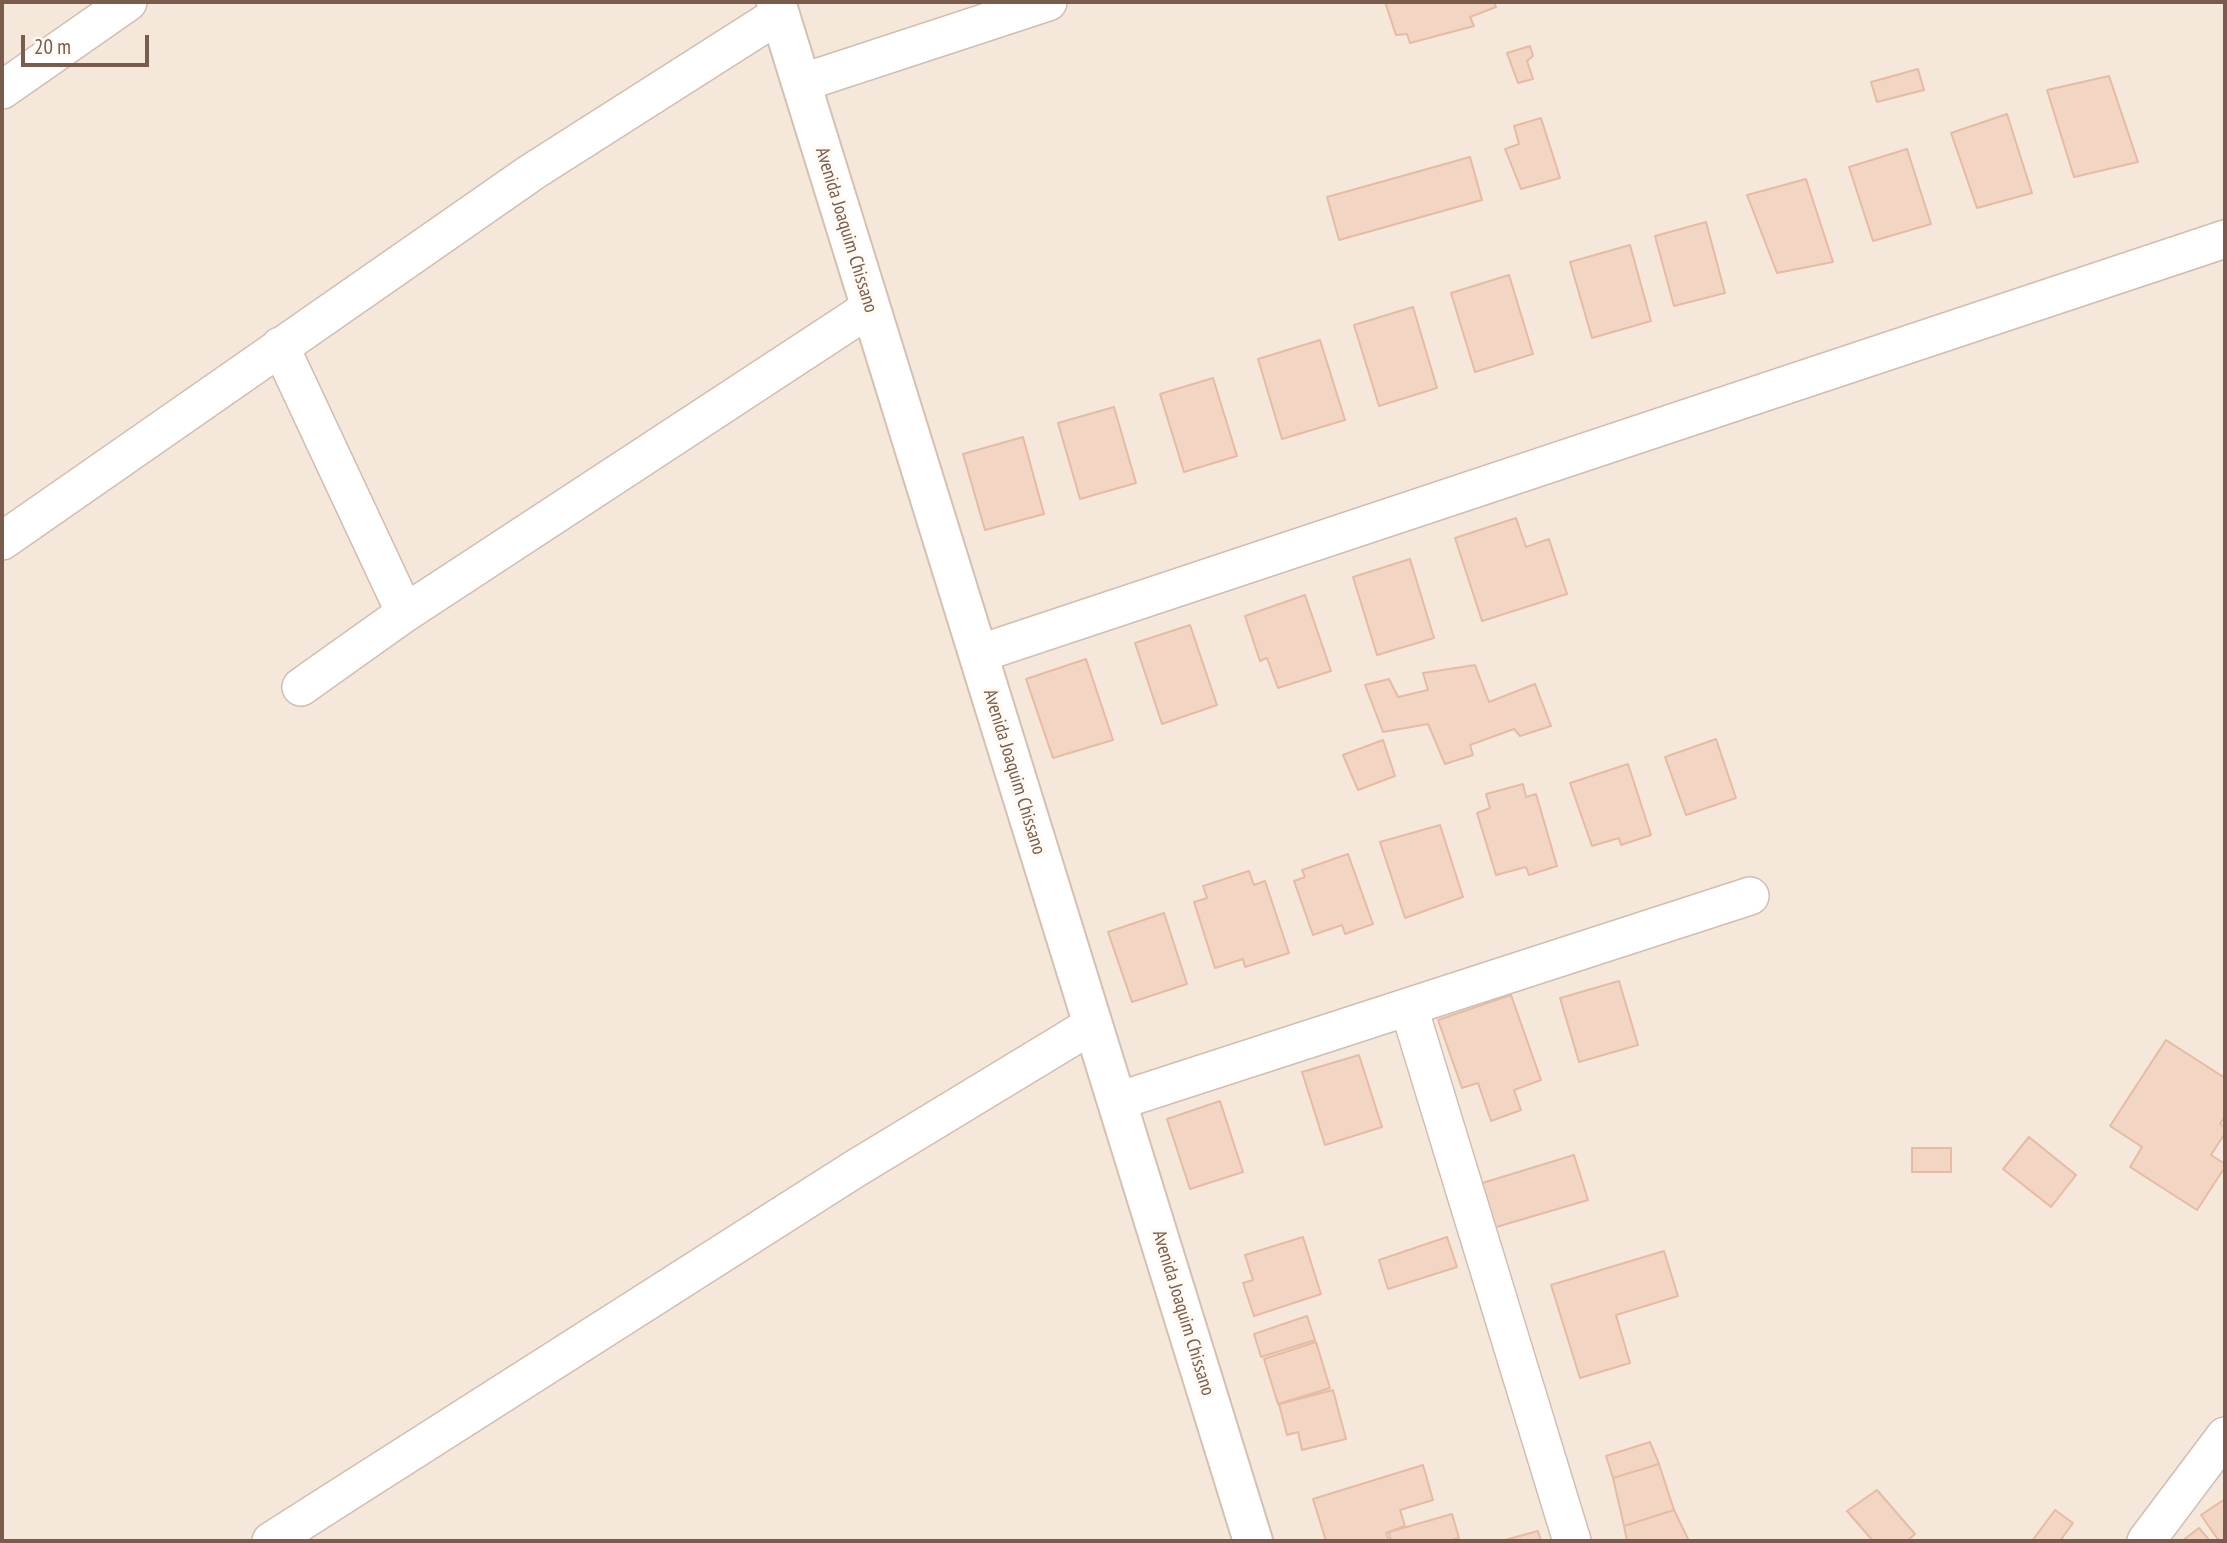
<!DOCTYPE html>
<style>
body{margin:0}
#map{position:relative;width:2227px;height:1543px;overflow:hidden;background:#fdf6ec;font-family:"PT Sans Narrow",sans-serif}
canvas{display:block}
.frame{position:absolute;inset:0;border:4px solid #7a5c4d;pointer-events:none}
.scale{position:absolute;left:21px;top:35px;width:128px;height:32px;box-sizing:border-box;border:4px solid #7a5c4d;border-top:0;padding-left:9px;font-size:21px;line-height:24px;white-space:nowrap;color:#7a5c4d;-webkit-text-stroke:5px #fffaf3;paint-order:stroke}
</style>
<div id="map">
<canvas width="2227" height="1543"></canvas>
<div class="frame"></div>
<div class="scale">20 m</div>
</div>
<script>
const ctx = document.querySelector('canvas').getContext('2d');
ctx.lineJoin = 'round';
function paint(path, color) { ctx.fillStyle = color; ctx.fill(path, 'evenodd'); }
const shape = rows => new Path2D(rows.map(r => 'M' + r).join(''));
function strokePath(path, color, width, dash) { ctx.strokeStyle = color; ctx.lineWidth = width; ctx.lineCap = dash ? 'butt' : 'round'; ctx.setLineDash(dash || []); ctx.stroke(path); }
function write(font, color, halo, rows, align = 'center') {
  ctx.font = font + ' "PT Sans Narrow",sans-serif'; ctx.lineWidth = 7; ctx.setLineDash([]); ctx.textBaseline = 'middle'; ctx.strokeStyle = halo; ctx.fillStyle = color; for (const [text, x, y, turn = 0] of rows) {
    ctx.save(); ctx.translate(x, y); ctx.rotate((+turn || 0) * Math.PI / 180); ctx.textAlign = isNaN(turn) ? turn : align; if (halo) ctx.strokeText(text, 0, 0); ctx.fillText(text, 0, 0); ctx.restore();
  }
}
const residential = shape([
 [2,2,2225,2,2225,1541,2,1541]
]);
const building = shape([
 [1385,2,1494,2,1496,7,1470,17,1474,26,1410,43,1407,34,1396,35,1385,2],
 [1530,46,1533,56,1527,61,1533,79,1518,83,1507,53,1530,46],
 [1918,69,1924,90,1877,102,1871,82,1918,69],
 [2109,76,2138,162,2074,177,2047,90,2109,76],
 [2007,114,2032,193,1977,208,1951,133,2007,114],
 [1541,118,1560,178,1521,189,1505,149,1519,144,1514,126,1541,118],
 [1907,149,1931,224,1873,241,1849,167,1907,149],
 [1470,157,1482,200,1339,240,1327,197,1470,157],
 [1806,179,1833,262,1777,273,1747,195,1806,179],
 [1706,222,1725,293,1674,306,1655,236,1706,222],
 [1630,245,1651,321,1592,338,1570,262,1630,245],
 [1509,275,1533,354,1475,372,1451,293,1509,275],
 [1413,307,1437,388,1379,406,1354,325,1413,307],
 [1320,340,1345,420,1282,439,1258,359,1320,340],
 [1213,378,1237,456,1184,472,1160,394,1213,378],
 [1114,407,1136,483,1080,499,1058,423,1114,407],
 [1023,437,1044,514,985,530,963,454,1023,437],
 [1516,518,1526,547,1549,539,1567,594,1482,621,1455,538,1516,518],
 [1410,559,1434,638,1377,655,1353,577,1410,559],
 [1305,595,1331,671,1278,688,1267,658,1260,661,1245,616,1305,595],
 [1190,625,1217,705,1162,724,1135,643,1190,625],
 [1086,659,1113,740,1053,758,1026,679,1086,659],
 [1475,665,1489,702,1535,684,1551,726,1520,736,1514,729,1470,745,1473,755,1445,764,1428,724,1383,732,1365,685,1389,679,1398,697,1428,690,1423,673,1475,665],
 [1716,739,1736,798,1686,815,1665,757,1716,739],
 [1383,740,1395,776,1358,790,1343,755,1383,740],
 [1628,764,1651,835,1621,845,1619,838,1592,846,1570,783,1628,764],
 [1523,784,1526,797,1536,794,1557,866,1529,875,1526,867,1496,875,1477,813,1490,808,1486,794,1523,784],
 [1440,825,1463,897,1405,918,1380,842,1440,825],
 [1348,854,1373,924,1345,934,1342,925,1313,935,1294,881,1305,877,1302,870,1348,854],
 [1249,871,1254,885,1265,881,1289,953,1245,967,1243,959,1215,968,1194,902,1207,898,1203,886,1249,871],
 [1164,913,1187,984,1132,1002,1108,932,1164,913],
 [1619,981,1638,1045,1579,1062,1560,998,1619,981],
 [1511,995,1541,1080,1514,1090,1521,1110,1491,1121,1478,1083,1462,1088,1438,1020,1511,995],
 [2166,1040,2225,1078,2225,1116,2220,1124,2225,1127,2225,1133,2211,1155,2225,1164,2225,1167,2197,1210,2130,1167,2142,1147,2110,1126,2166,1040],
 [1359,1055,1382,1127,1325,1145,1302,1072,1359,1055],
 [1220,1101,1243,1172,1190,1189,1167,1119,1220,1101],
 [2029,1137,2076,1175,2051,1207,2003,1169,2029,1137],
 [1912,1148,1951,1148,1951,1172,1912,1172,1912,1148],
 [1574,1155,1588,1200,1493,1228,1479,1184,1574,1155],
 [1303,1237,1321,1294,1254,1316,1243,1283,1253,1280,1245,1255,1303,1237],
 [1447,1237,1457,1267,1388,1289,1379,1260,1447,1237],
 [1664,1251,1678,1296,1616,1315,1630,1363,1580,1378,1551,1285,1664,1251],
 [1307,1316,1315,1340,1261,1357,1254,1334,1307,1316],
 [1316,1342,1330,1388,1278,1404,1264,1359,1316,1342],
 [1333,1390,1346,1439,1302,1450,1298,1432,1287,1435,1279,1404,1333,1390],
 [1650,1442,1659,1464,1613,1478,1606,1456,1650,1442],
 [1659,1464,1674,1510,1624,1526,1613,1478,1659,1464],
 [1423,1465,1433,1500,1400,1510,1405,1526,1386,1533,1389,1541,1326,1541,1313,1499,1423,1465],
 [1877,1490,1915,1534,1907,1541,1873,1541,1847,1511,1877,1490],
 [2225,1499,2225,1541,2219,1541,2201,1515,2225,1499],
 [1674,1510,1689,1541,1627,1541,1624,1526,1674,1510],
 [2055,1510,2073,1523,2060,1541,2032,1541,2055,1510],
 [1452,1514,1459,1538,1448,1541,1391,1541,1389,1532,1452,1514],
 [2199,1528,2210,1541,2182,1541,2199,1528],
 [1538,1531,1541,1541,1501,1541,1538,1531]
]);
const street = shape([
 [801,83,1048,2],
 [2,90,128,2],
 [280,346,405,613],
 [2,541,532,172,780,14],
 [978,654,2225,239],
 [301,687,405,613,870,308],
 [1409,1008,1572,1541],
 [1118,1101,1750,896],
 [271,1541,853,1170,1092,1025],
 [2146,1541,2225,1436]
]);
const secondary = shape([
 [776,2,1253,1541]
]);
const streetNames = [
 ["Avenida Joaquim Chissano",846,230,73],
 ["Avenida Joaquim Chissano",1014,772,73],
 ["Avenida Joaquim Chissano",1183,1313,73]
];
paint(residential, '#f5e8da');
paint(building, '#f3d5c3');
strokePath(building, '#e6bba3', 2);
strokePath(street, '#d1beb0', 40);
strokePath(secondary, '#d6c0b0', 42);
strokePath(street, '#fff', 37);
strokePath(secondary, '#fff', 38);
write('19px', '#7a5c4d', '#fffaf3', streetNames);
</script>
